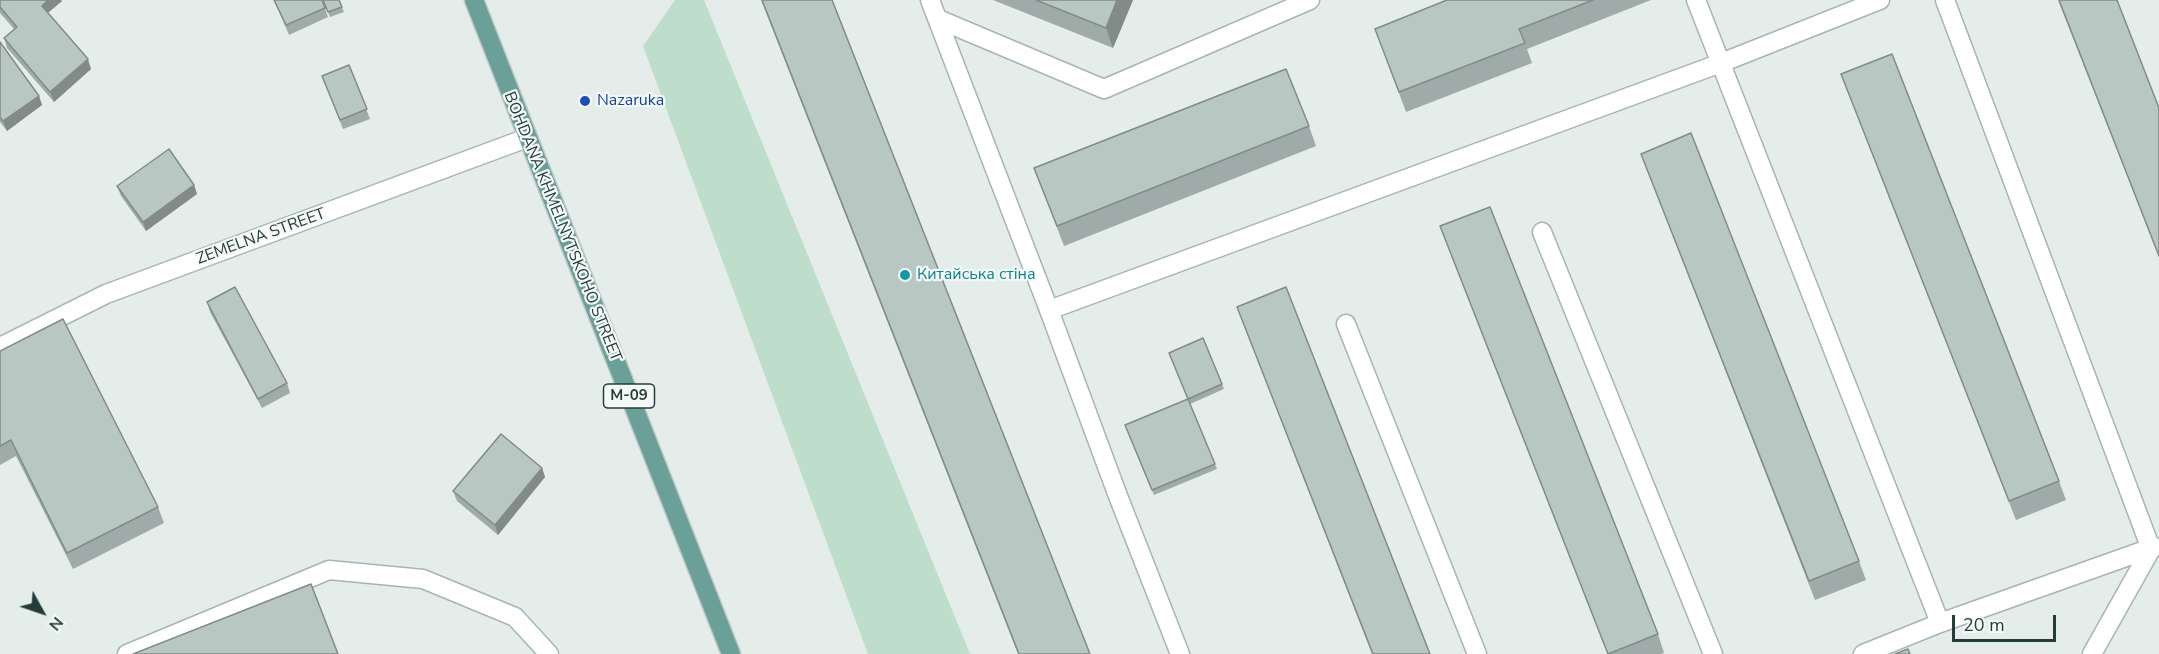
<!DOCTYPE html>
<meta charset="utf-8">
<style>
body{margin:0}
#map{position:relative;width:2159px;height:654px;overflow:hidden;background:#e4edea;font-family:"Nunito Sans",sans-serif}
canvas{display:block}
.north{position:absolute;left:12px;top:582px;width:60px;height:60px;-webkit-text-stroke:4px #f4f9f7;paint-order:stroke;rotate:130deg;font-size:16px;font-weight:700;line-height:24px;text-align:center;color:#243d3a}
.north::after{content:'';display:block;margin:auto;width:21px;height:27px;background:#243d3a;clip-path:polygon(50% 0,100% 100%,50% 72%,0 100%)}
.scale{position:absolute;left:1952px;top:615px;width:104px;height:27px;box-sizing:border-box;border:3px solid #243d3a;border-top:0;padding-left:8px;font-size:18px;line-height:21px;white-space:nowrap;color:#243d3a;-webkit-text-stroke:4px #f4f9f7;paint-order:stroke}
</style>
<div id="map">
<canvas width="2159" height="654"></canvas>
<div class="north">N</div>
<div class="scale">20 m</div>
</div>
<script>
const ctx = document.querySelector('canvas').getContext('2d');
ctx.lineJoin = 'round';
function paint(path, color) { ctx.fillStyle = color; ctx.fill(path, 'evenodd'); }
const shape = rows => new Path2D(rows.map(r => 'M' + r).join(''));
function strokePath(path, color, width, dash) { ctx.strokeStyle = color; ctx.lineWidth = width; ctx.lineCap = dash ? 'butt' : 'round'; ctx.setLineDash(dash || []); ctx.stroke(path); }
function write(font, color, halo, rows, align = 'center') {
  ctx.font = font + ' "Nunito Sans",sans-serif'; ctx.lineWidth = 4.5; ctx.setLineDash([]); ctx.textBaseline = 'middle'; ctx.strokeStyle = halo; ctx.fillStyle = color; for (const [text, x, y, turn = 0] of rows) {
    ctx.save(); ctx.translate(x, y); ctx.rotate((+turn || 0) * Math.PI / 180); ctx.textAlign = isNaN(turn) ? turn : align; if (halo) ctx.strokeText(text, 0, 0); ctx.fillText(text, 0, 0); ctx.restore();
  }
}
const green = shape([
 [675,0,704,0,970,654,868,654,643,46]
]);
const lane = shape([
 [1696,0,1940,623],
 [1945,0,2151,549,2092,654],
 [938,19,1104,89,1310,0],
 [1542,232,1713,654],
 [1049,310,1721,63,1880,0],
 [1346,324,1477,654],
 [127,654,329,570,423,579,515,617,549,654],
 [1863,654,1940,623,2154,547]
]);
const street = shape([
 [930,0,1049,310,1118,496,1180,654],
 [0,347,106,294,527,138]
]);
const primary = shape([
 [474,0,731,654]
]);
const wall = shape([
 [0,0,61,0,62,1,48,13,91,69,54,102,7,48,4,38,14,29,0,13],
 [274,0,322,0,328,17,289,35],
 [323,0,339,0,344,12,330,17],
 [761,0,832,0,1090,654,1018,654],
 [993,0,1133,0,1113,48],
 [1447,0,1651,0,1527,49,1532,63,1406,112,1375,29],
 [2058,0,2159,108,2159,257],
 [0,42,39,96,42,105,7,131,0,122],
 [349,65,370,119,343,129,326,86],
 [1841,74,2059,481,2066,500,2016,520],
 [1309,126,1316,146,1064,246,1034,168],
 [1641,154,1859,561,1866,580,1815,600],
 [194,185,197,194,146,231,121,196,117,186],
 [1440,226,1658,634,1664,653,1661,654,1608,654],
 [207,302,287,383,290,393,262,408,210,312],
 [1237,307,1430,654,1372,654],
 [1203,338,1224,389,1190,404,1217,469,1154,495,1125,425,1188,399],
 [0,351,158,507,164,523,73,569,16,456,0,465],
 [542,468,545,477,498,535,457,501,453,491]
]);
const shadedWall = shape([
 [48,0,61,0,62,1,45,15,42,6],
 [1117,0,1133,0,1113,48,1106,28],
 [88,59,91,69,54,102,50,92],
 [39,96,42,105,7,131,3,121],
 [194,185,197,194,146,231,143,222],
 [542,468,545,477,498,535,495,525]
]);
const building = shape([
 [0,0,48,0,42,6,88,59,50,92,4,38,17,27,0,7,0,0],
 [274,0,322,0,325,8,286,25,274,0],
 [323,0,339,0,342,7,328,12,323,0],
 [762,0,832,0,1090,654,1019,654,762,0],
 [1036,0,1117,0,1106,28,1036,0],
 [1447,0,1593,0,1519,29,1525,43,1399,92,1375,29,1447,0],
 [2059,0,2117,0,2159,108,2159,256,2059,0],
 [0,42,39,96,3,121,0,117,0,42],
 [1892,54,2059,481,2009,501,1841,74,1892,54],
 [349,65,367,109,340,120,322,76,349,65],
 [1286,69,1309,126,1057,226,1034,168,1286,69],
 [1691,133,1859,561,1809,581,1641,154,1691,133],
 [169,149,194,185,143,222,117,186,169,149],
 [1490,207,1658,634,1608,654,1440,226,1490,207],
 [235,287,287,383,258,399,207,302,235,287],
 [1286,287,1430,654,1373,654,1237,307,1286,287],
 [63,319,158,507,67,553,11,440,0,446,0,351,63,319],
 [1203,338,1222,384,1188,399,1169,353,1203,338],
 [1188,399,1215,464,1152,490,1125,425,1188,399],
 [501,434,542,468,495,525,453,491,501,434],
 [311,584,338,654,133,654,311,584],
 [1908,649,1910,654,1895,654,1908,649]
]);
const markers = [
 [585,101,6,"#1a4fb4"],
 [905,275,6,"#0f9aa8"]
];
const shields = [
 [629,396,51]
];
const shieldNames = [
 ["М-09",629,396]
];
const transitNames = [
 ["Nazaruka",597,101]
];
const streetNames = [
 ["BOHDANA KHMELNYTSKOHO STREET",562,227,68],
 ["ZEMELNA STREET",261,237,-20]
];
const cultureNames = [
 ["Китайська стіна",917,275]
];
paint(green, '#beddca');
strokePath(lane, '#a7b5b2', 21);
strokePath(street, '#a7b5b2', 21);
strokePath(primary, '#c2c9c8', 21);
strokePath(lane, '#fff', 18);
strokePath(street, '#fff', 18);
strokePath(primary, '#6ba099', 18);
paint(wall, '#9faba8');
paint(shadedWall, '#828b88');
paint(building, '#b9c7c3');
strokePath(building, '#828b88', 1.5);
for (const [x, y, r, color] of markers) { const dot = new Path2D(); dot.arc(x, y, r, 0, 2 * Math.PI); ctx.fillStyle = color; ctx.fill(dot); strokePath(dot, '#f4f9f7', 2); }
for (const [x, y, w] of shields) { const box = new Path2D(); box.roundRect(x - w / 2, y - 12, w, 24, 4.5); ctx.fillStyle = '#f4f9f7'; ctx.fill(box); strokePath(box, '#243d3a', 1.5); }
write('bold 15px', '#243d3a', null, shieldNames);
write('16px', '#164399', '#f4f9f7', transitNames, 'left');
write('16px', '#243d3a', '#f4f9f7', streetNames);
write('16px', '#0d838f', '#f4f9f7', cultureNames, 'left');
</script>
